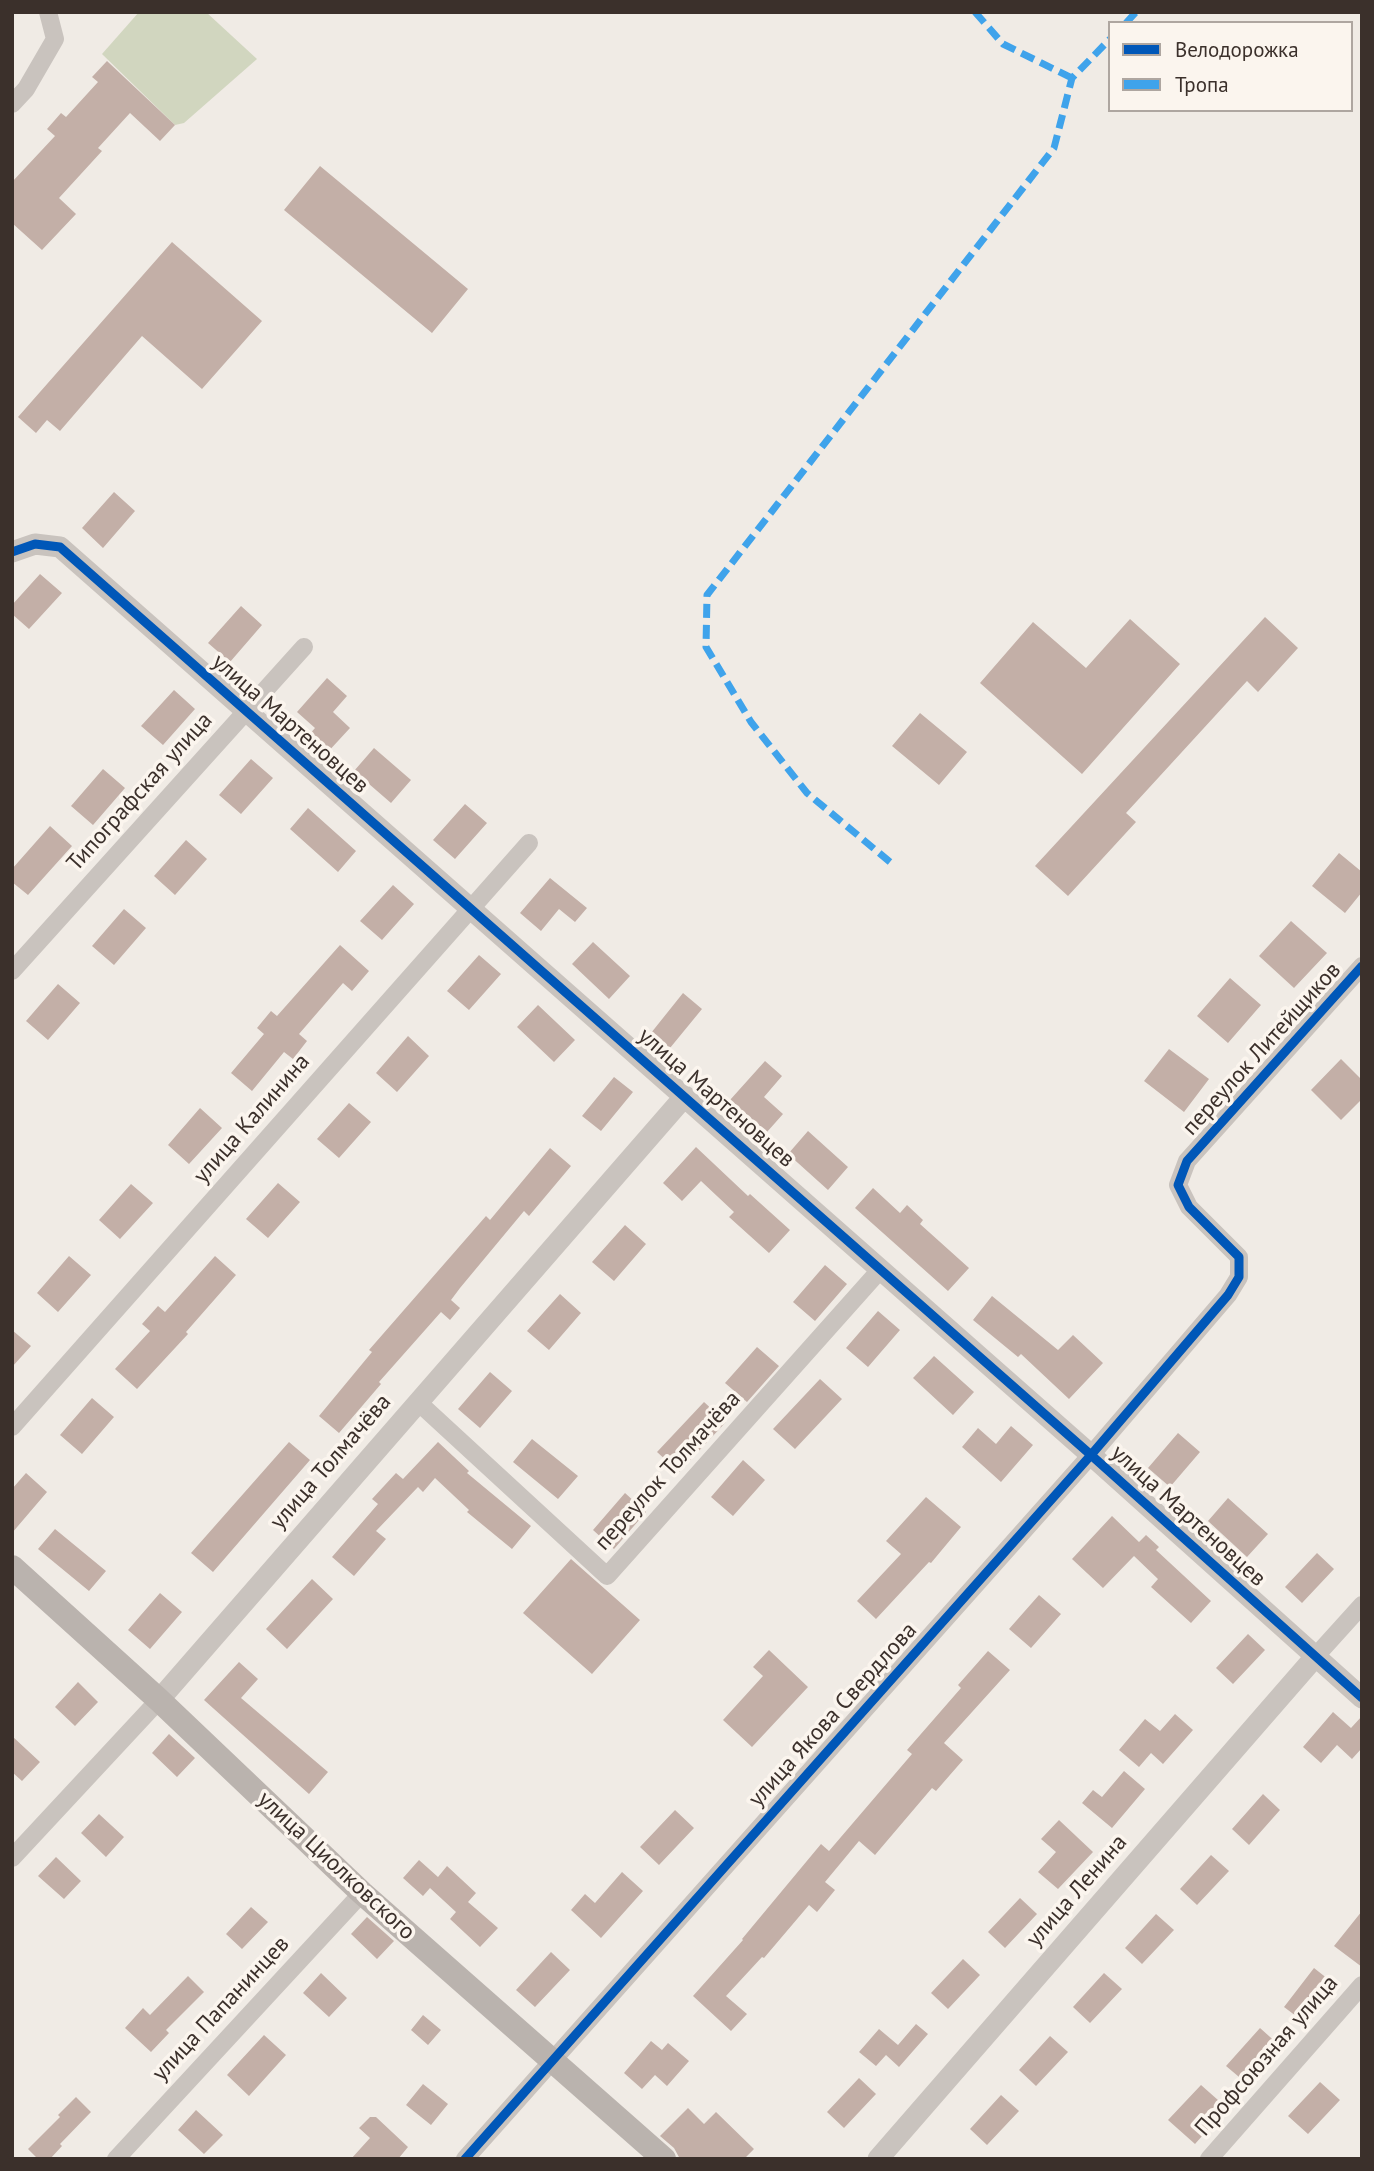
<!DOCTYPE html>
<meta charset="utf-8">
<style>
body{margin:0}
#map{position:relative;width:1374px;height:2171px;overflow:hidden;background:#f0ebe5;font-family:"PT Sans",sans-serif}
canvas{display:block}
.frame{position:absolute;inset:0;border:14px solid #3b302b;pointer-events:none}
.legend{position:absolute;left:1108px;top:21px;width:245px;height:91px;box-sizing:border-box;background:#fbf5ee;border:2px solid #aea6a0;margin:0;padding:9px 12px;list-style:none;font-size:21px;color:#3b302b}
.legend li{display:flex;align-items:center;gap:14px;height:35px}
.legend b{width:35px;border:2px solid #aea6a0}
</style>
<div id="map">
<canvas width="1374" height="2171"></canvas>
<div class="frame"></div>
<ul class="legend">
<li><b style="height:9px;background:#0057b8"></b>Велодорожка</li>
<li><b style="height:9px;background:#3fa3eb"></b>Тропа</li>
</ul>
</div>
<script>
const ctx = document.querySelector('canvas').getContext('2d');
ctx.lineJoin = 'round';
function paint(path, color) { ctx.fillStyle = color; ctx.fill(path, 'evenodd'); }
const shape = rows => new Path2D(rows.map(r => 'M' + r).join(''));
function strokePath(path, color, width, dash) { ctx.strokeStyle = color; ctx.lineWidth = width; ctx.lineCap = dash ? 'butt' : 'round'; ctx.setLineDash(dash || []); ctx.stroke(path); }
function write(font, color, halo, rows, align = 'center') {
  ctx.font = font + ' "PT Sans",sans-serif'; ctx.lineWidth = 7; ctx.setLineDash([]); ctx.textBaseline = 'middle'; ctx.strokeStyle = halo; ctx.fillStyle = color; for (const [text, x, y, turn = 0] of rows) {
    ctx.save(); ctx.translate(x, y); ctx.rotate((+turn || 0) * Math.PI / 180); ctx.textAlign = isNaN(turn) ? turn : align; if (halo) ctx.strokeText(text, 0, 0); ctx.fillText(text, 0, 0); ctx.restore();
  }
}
const green = shape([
 [139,12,206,12,257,59,184,123,175,125,102,54]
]);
const building = shape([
 [107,61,175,125,160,141,130,113,98,148,102,151,59,198,76,214,42,250,12,223,12,182,55,136,47,129,61,113,66,117,98,82,92,77],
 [320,166,468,289,432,333,284,210],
 [172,242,262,321,202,389,142,336,60,431,47,420,36,433,18,417],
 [114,492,135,511,103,548,82,528],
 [40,574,62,593,29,629,12,614,12,605],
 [241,606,262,625,230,662,208,643],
 [1265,617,1298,648,1258,692,1247,681,1126,813,1136,822,1068,896,1035,866],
 [1130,619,1180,664,1082,774,980,683,1033,622,1086,668],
 [327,678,347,696,333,712,350,728,326,754,307,737,315,728,297,712],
 [174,690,195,709,163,745,141,726],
 [920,713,967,752,939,785,892,746],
 [374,748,411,780,391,803,354,771],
 [251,759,273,778,241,814,219,795],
 [103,769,125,788,93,825,71,806],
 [465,804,487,823,455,859,433,840],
 [308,808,356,851,338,872,290,829],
 [50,826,72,846,28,895,12,882,12,869],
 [186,840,207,859,175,895,154,876],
 [1339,853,1362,872,1362,892,1345,913,1312,886],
 [550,878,587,908,575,922,559,909,541,931,520,913],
 [393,885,414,904,382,940,360,921],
 [124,909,146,928,114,965,92,946],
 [1291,921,1327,953,1294,988,1259,956],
 [593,942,630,976,609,999,572,964],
 [340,945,369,971,352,991,343,983,299,1034,307,1041,293,1059,284,1052,252,1091,231,1073,264,1034,257,1028,271,1011,277,1016],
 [479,955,501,974,469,1010,447,991],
 [1230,978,1261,1005,1228,1043,1197,1016],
 [58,984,80,1003,48,1040,26,1021],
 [683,993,702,1009,670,1048,651,1033],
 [538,1005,575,1040,554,1062,517,1027],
 [408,1036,429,1056,397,1092,376,1073],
 [1169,1049,1209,1079,1184,1112,1144,1081],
 [1341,1059,1362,1080,1362,1099,1341,1120,1311,1090],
 [765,1061,782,1076,764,1097,783,1114,767,1132,730,1100],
 [614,1077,633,1092,601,1131,582,1116],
 [349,1103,371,1122,339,1158,317,1139],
 [200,1108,222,1128,189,1164,168,1145],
 [808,1131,848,1167,828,1190,788,1154],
 [696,1147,748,1196,750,1194,790,1230,769,1253,729,1217,734,1212,701,1181,682,1201,663,1183],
 [550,1148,571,1166,529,1216,524,1211,460,1288,451,1300,460,1308,450,1320,441,1312,379,1382,381,1384,339,1433,319,1416,372,1352,369,1350,486,1216,490,1220],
 [278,1183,300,1202,268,1238,246,1219],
 [131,1184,153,1203,120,1239,99,1220],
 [873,1188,900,1213,907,1205,923,1220,920,1224,969,1268,948,1291,855,1208],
 [625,1225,646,1244,614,1281,592,1262],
 [69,1256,91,1275,58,1312,37,1293],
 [215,1256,236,1275,186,1332,188,1334,137,1389,115,1369,150,1331,142,1324,158,1306,165,1312],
 [825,1265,847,1284,815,1321,793,1302],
 [560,1294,581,1313,549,1350,527,1331],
 [992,1296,1058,1350,1073,1335,1103,1363,1069,1399,1021,1354,1018,1357,973,1320],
 [878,1311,900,1330,868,1367,846,1348],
 [12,1330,31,1346,12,1367],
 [757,1347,779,1366,747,1402,725,1383],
 [934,1356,974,1392,953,1415,913,1378],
 [490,1372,512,1391,480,1428,458,1409],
 [820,1379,842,1399,795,1449,773,1429],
 [92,1398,114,1417,82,1454,60,1435],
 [704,1402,726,1422,679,1472,657,1452],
 [1011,1426,1033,1445,1001,1482,962,1447,978,1428,996,1444],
 [1178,1433,1200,1452,1170,1487,1148,1468],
 [532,1439,578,1476,558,1499,513,1462],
 [289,1442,310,1460,213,1572,191,1553],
 [438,1442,469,1471,467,1473,531,1526,512,1549,467,1512,469,1510,435,1478,423,1492,418,1487,376,1531,386,1539,354,1576,332,1557,378,1504,372,1499,396,1473,403,1479],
 [743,1460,765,1480,733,1516,711,1497],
 [26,1473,47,1492,12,1533,12,1489],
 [625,1493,646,1512,614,1549,593,1530],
 [926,1497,961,1527,931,1563,929,1562,876,1619,857,1601,901,1554,886,1541],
 [1228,1498,1268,1534,1247,1557,1208,1521],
 [1112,1516,1139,1542,1146,1535,1159,1547,1156,1550,1211,1601,1191,1623,1151,1587,1158,1579,1134,1556,1103,1588,1072,1559],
 [55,1529,106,1571,89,1591,38,1549],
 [1317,1553,1334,1569,1302,1603,1285,1587],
 [571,1559,640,1620,592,1674,523,1613],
 [312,1579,333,1599,287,1649,266,1629],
 [160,1593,182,1612,150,1649,128,1630],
 [1039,1595,1061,1614,1031,1648,1009,1629],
 [1248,1634,1265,1650,1233,1684,1216,1668],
 [769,1650,808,1687,752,1747,723,1720,763,1676,753,1667],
 [988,1651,1010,1670,944,1743,963,1760,936,1791,932,1788,875,1855,859,1841,825,1882,835,1890,817,1912,809,1905,764,1958,762,1957,726,1996,747,2014,731,2031,693,1996,743,1940,742,1939,821,1844,829,1851,912,1754,907,1750,961,1688,958,1685],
 [239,1662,258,1679,241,1698,328,1772,309,1794,204,1700],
 [78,1682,98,1702,75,1726,55,1707],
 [1333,1712,1351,1728,1362,1716,1362,1748,1352,1759,1337,1745,1321,1763,1303,1747],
 [1175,1714,1193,1730,1163,1764,1151,1753,1139,1767,1119,1750,1145,1719,1160,1731],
 [169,1734,195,1758,177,1777,152,1753],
 [12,1736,40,1762,22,1781,12,1772],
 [1124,1771,1145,1789,1112,1828,1082,1803,1093,1790,1102,1797],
 [1263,1794,1280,1810,1249,1845,1232,1829],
 [675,1810,694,1828,659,1865,640,1847],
 [99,1814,124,1837,106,1857,81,1833],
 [1059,1820,1093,1852,1058,1889,1038,1872,1056,1852,1041,1839],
 [1211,1855,1229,1871,1197,1905,1180,1889],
 [56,1857,81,1881,64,1899,38,1876],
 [419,1860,438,1877,447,1866,476,1893,468,1902,498,1928,480,1947,450,1919,456,1912,430,1888,423,1896,403,1878],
 [622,1872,643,1891,601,1938,571,1910,585,1894,595,1903],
 [1020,1898,1037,1914,1005,1948,988,1932],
 [251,1907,268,1922,242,1949,226,1934],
 [1362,1911,1362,1967,1334,1946],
 [1156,1914,1174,1930,1142,1964,1125,1948],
 [367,1917,394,1941,377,1959,351,1934],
 [551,1952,570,1970,535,2007,516,1990],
 [963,1959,980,1975,948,2009,931,1993],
 [1314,1968,1333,1983,1304,2022,1284,2007],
 [321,1973,347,1998,329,2017,303,1993],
 [1104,1973,1122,1989,1090,2023,1073,2007],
 [188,1976,204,1992,166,2030,169,2033,151,2052,125,2028,143,2008,150,2015],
 [423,2015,441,2030,428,2045,411,2030],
 [916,2024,928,2034,899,2067,886,2055,876,2066,859,2052,879,2029,898,2045],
 [1260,2028,1279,2045,1245,2082,1226,2066],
 [264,2035,286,2055,249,2096,227,2075],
 [1050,2036,1068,2052,1036,2086,1019,2070],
 [651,2041,662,2050,668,2043,689,2061,667,2086,655,2075,642,2089,624,2073],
 [859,2078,876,2094,844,2128,827,2112],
 [1320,2082,1340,2100,1308,2134,1288,2116],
 [423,2084,448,2104,431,2125,406,2105],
 [1201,2085,1227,2108,1195,2144,1168,2120],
 [1001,2095,1019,2111,987,2145,970,2129],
 [76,2097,91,2112,60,2144,62,2146,50,2159,38,2159,28,2149,60,2117,58,2115],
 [688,2108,704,2124,716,2112,754,2149,744,2159,680,2159,674,2148,660,2136],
 [196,2110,223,2135,204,2154,178,2130],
 [370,2117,376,2117,408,2147,398,2159,351,2159,370,2138,359,2128]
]);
const minor = shape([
 [12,104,26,89,55,39,48,12],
 [12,971,304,647],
 [418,1402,607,1576,880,1270],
 [12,1427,529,843],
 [1315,1657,1362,1605],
 [12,1858,159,1700],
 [116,2159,362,1893],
 [465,2159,1091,1455,1228,1295,1239,1277,1239,1257,1189,1207,1178,1185,1187,1161,1362,966],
 [1209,2159,1362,1985]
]);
const tertiary = shape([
 [12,552,35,544,60,547,1091,1455,1362,1698],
 [159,1700,685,1096],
 [878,2159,1315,1657]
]);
const secondary = shape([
 [12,1567,159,1700,362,1893,664,2159]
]);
const quiet = shape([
 [975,12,1003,44,1072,78],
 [1126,23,1136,12],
 [890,862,807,793,751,722,706,647,707,595,1054,148,1072,78,1110,39]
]);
const cycleway = shape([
 [12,552,35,544,60,547,1091,1455,1362,1698],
 [465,2159,1091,1455,1228,1295,1239,1277,1239,1257,1189,1207,1178,1185,1187,1161,1362,966]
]);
const streetNames = [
 ["улица Мартеновцев",290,724,41],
 ["Типографская улица",140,792,-48],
 ["переулок Литейщиков",1262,1049,-48],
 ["улица Мартеновцев",716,1098,41],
 ["улица Калинина",252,1119,-49],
 ["улица Толмачёва",331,1462,-49],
 ["переулок Толмачёва",668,1471,-48],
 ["улица Мартеновцев",1188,1516,42],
 ["улица Якова Свердлова",833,1715,-48],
 ["улица Циолковского",336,1866,43],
 ["улица Ленина",1077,1891,-49],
 ["улица Папанинцев",221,2009,-47],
 ["Профсоюзная улица",1267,2056,-49]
];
paint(green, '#d1d6bf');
paint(building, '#c3afa7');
strokePath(minor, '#c9c3be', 18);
strokePath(tertiary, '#c9c3be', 21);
strokePath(secondary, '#bab3ae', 24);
strokePath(quiet, '#3fa3eb', 7, [14, 7]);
strokePath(cycleway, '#0057b8', 9);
write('23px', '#3b302b', '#fbf5ee', streetNames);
</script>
